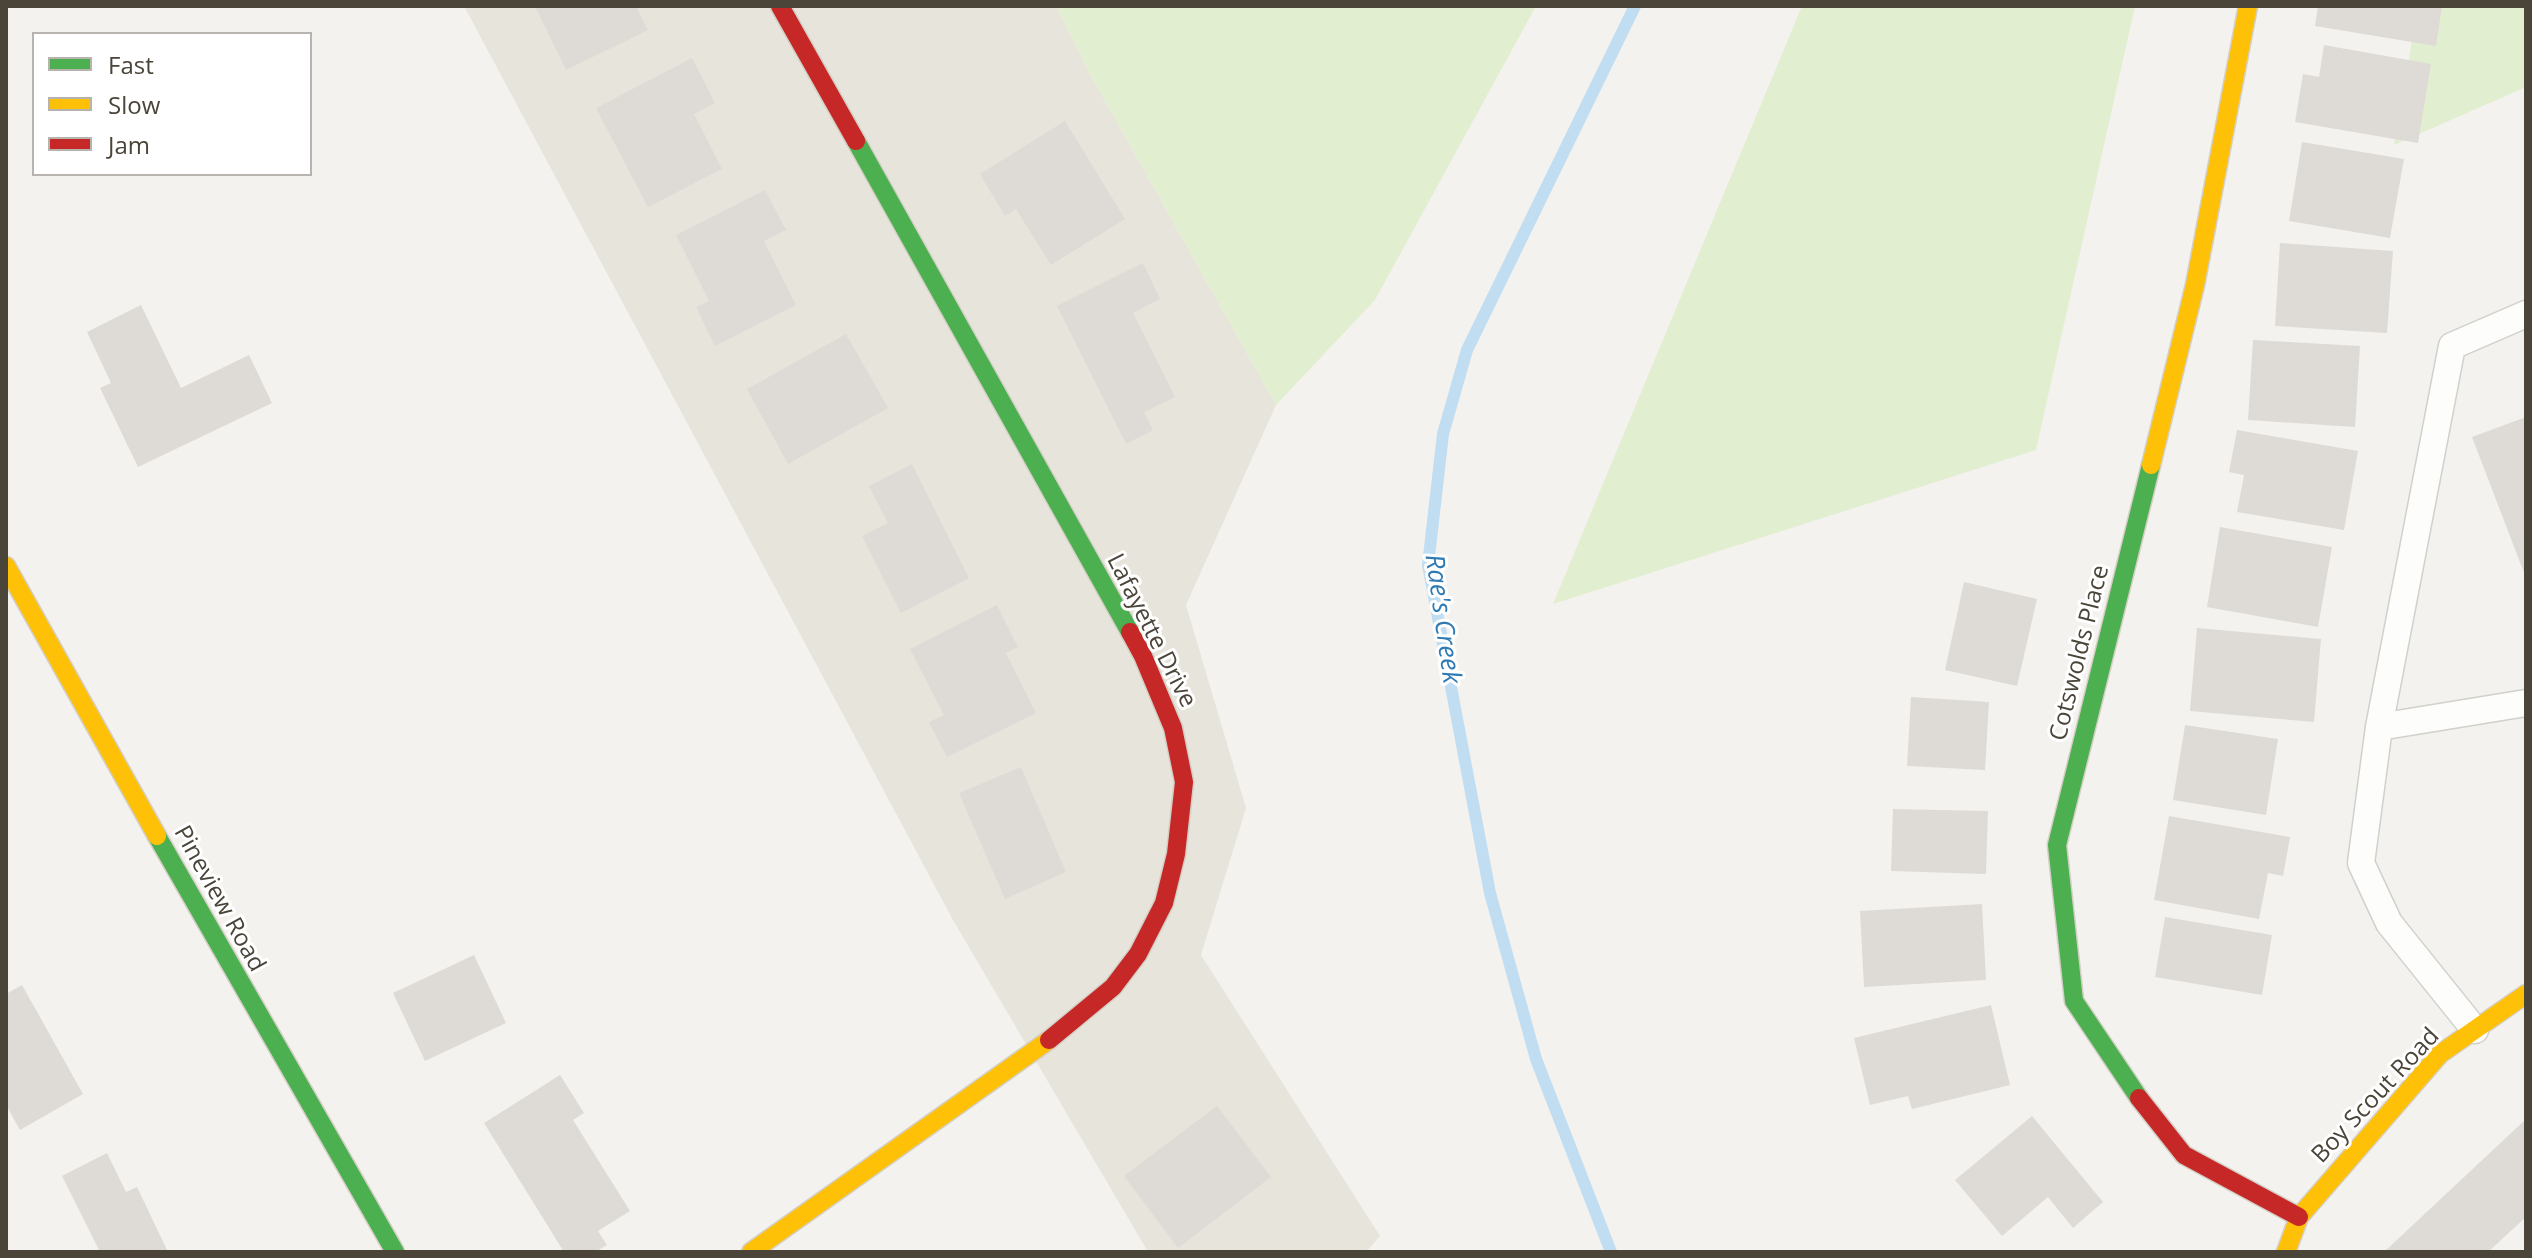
<!DOCTYPE html>
<style>
body{margin:0}
#map{position:relative;width:2532px;height:1258px;overflow:hidden;background:#f4f2ee;font-family:"Open Sans",sans-serif}
canvas{display:block}
.frame{position:absolute;inset:0;border:8px solid #4b4439;pointer-events:none}
.legend{position:absolute;left:32px;top:32px;width:280px;height:144px;box-sizing:border-box;background:#fff;border:2px solid #b7b4b0;margin:0;padding:10px 14px;list-style:none;font-size:24px;color:#4b4439}
.legend li{display:flex;align-items:center;gap:16px;height:40px}
.legend b{width:40px;border:2px solid #b7b4b0}
</style>
<div id="map">
<canvas width="2532" height="1258"></canvas>
<div class="frame"></div>
<ul class="legend">
<li><b style="height:10px;background:#4caf50"></b>Fast</li>
<li><b style="height:10px;background:#ffc107"></b>Slow</li>
<li><b style="height:10px;background:#c62828"></b>Jam</li>
</ul>
</div>
<script>
const ctx = document.querySelector('canvas').getContext('2d');
ctx.lineJoin = 'round';
function paint(path, color) { ctx.fillStyle = color; ctx.fill(path, 'evenodd'); }
const shape = rows => new Path2D(rows.map(r => 'M' + r).join(''));
function strokePath(path, color, width, dash) { ctx.strokeStyle = color; ctx.lineWidth = width; ctx.lineCap = dash ? 'butt' : 'round'; ctx.setLineDash(dash || []); ctx.stroke(path); }
function write(font, color, halo, rows, align = 'center') {
  ctx.font = font + ' "Open Sans",sans-serif'; ctx.lineWidth = 6; ctx.setLineDash([]); ctx.textBaseline = 'middle'; ctx.strokeStyle = halo; ctx.fillStyle = color; for (const [text, x, y, turn = 0] of rows) {
    ctx.save(); ctx.translate(x, y); ctx.rotate((+turn || 0) * Math.PI / 180); ctx.textAlign = isNaN(turn) ? turn : align; if (halo) ctx.strokeText(text, 0, 0); ctx.fillText(text, 0, 0); ctx.restore();
  }
}
const residential = shape([
 [464,6,1056,6,1090,74,1276,405,1186,605,1246,808,1201,955,1380,1236,1366,1252,1148,1252,953,920]
]);
const green = shape([
 [1056,6,1536,6,1375,300,1276,405,1090,74],
 [1802,6,2135,6,2036,450,1553,604],
 [2418,6,2526,6,2526,87,2394,145]
]);
const stream = shape([
 [1611,1252,1536,1059,1490,893,1428,565,1443,434,1467,350,1635,6]
]);
const building = shape([
 [535,6,636,6,648,30,566,70],
 [2318,6,2442,6,2436,46,2315,26],
 [2324,45,2431,64,2418,143,2295,122,2303,74,2319,77],
 [692,58,715,103,694,114,722,169,648,207,596,108],
 [1065,121,1125,219,1051,265,1016,209,1005,216,980,174],
 [2302,142,2404,159,2390,238,2289,221],
 [765,190,786,230,764,241,796,305,715,346,696,307,709,301,676,235],
 [2280,243,2393,251,2387,333,2275,326],
 [1143,263,1160,299,1133,313,1175,397,1144,412,1153,430,1126,444,1057,306],
 [141,305,181,388,249,355,272,403,138,467,100,388,111,383,87,332],
 [846,334,888,408,788,464,747,389],
 [2253,340,2360,346,2355,427,2248,420],
 [2526,417,2526,578,2472,437],
 [2237,430,2358,451,2344,530,2237,512,2244,475,2229,472],
 [912,464,969,578,901,613,862,536,888,523,869,486],
 [2220,527,2332,547,2318,627,2207,607],
 [1964,582,2037,599,2017,686,1945,670],
 [997,605,1018,647,1006,653,1036,713,947,757,929,722,944,715,910,649],
 [2197,628,2321,639,2314,722,2190,711],
 [1911,697,1989,702,1985,770,1907,766],
 [2185,725,2278,739,2266,815,2173,800],
 [1021,767,1066,872,1005,899,959,793],
 [1893,809,1988,811,1986,874,1891,871],
 [2169,816,2290,837,2283,876,2268,873,2259,919,2154,900],
 [1982,904,1986,980,1864,987,1860,911],
 [2165,917,2272,935,2262,995,2155,977],
 [474,955,506,1023,425,1061,393,993],
 [22,985,83,1094,20,1130,6,1105,6,994],
 [1991,1005,2010,1085,1912,1109,1908,1096,1870,1105,1854,1038],
 [560,1075,584,1113,573,1120,630,1211,598,1231,607,1245,595,1252,564,1252,484,1123],
 [1217,1106,1271,1177,1178,1248,1124,1176],
 [2032,1116,2103,1202,2073,1228,2048,1197,2002,1236,1955,1180],
 [2526,1119,2526,1217,2488,1252,2384,1252],
 [107,1153,126,1192,137,1187,168,1252,100,1252,62,1176]
]);
const lane = shape([
 [2379,727,2452,346,2526,314],
 [2475,1030,2389,923,2361,863,2379,727,2526,703]
]);
const fast = shape([
 [856,141,1130,632],
 [157,836,395,1252],
 [2139,1098,2074,1001,2057,845,2151,465]
]);
const slow = shape([
 [2151,465,2195,285,2248,6],
 [6,566,157,836],
 [751,1252,1049,1040],
 [2286,1252,2299,1217,2440,1054,2526,994]
]);
const jam = shape([
 [780,6,856,141],
 [1049,1040,1113,987,1138,954,1164,903,1176,854,1184,782,1173,728,1143,656,1130,632],
 [2139,1098,2184,1155,2299,1217]
]);
const streetNames = [
 ["Lafayette Drive",1151,631,63],
 ["Cotswolds Place",2080,653,-76],
 ["Pineview Road",219,899,61],
 ["Boy Scout Road",2376,1096,-47]
];
const waterNames = [
 ["Rae's Creek",1442,619,82]
];
paint(residential, '#e7e4dc');
paint(green, '#e1eecf');
strokePath(stream, '#c0ddf1', 12);
paint(building, '#dedbd6');
strokePath(lane, '#d2d0cb', 29);
strokePath(fast, '#d3cfc5', 21);
strokePath(slow, '#d3cfc5', 21);
strokePath(jam, '#d3cfc5', 21);
strokePath(lane, '#fdfdfc', 26);
strokePath(fast, '#4caf50', 18);
strokePath(slow, '#ffc107', 18);
strokePath(jam, '#c62828', 18);
write('24px', '#4b4439', '#fff', streetNames);
write('italic 26px', '#2e7ab2', '#fff', waterNames);
</script>
